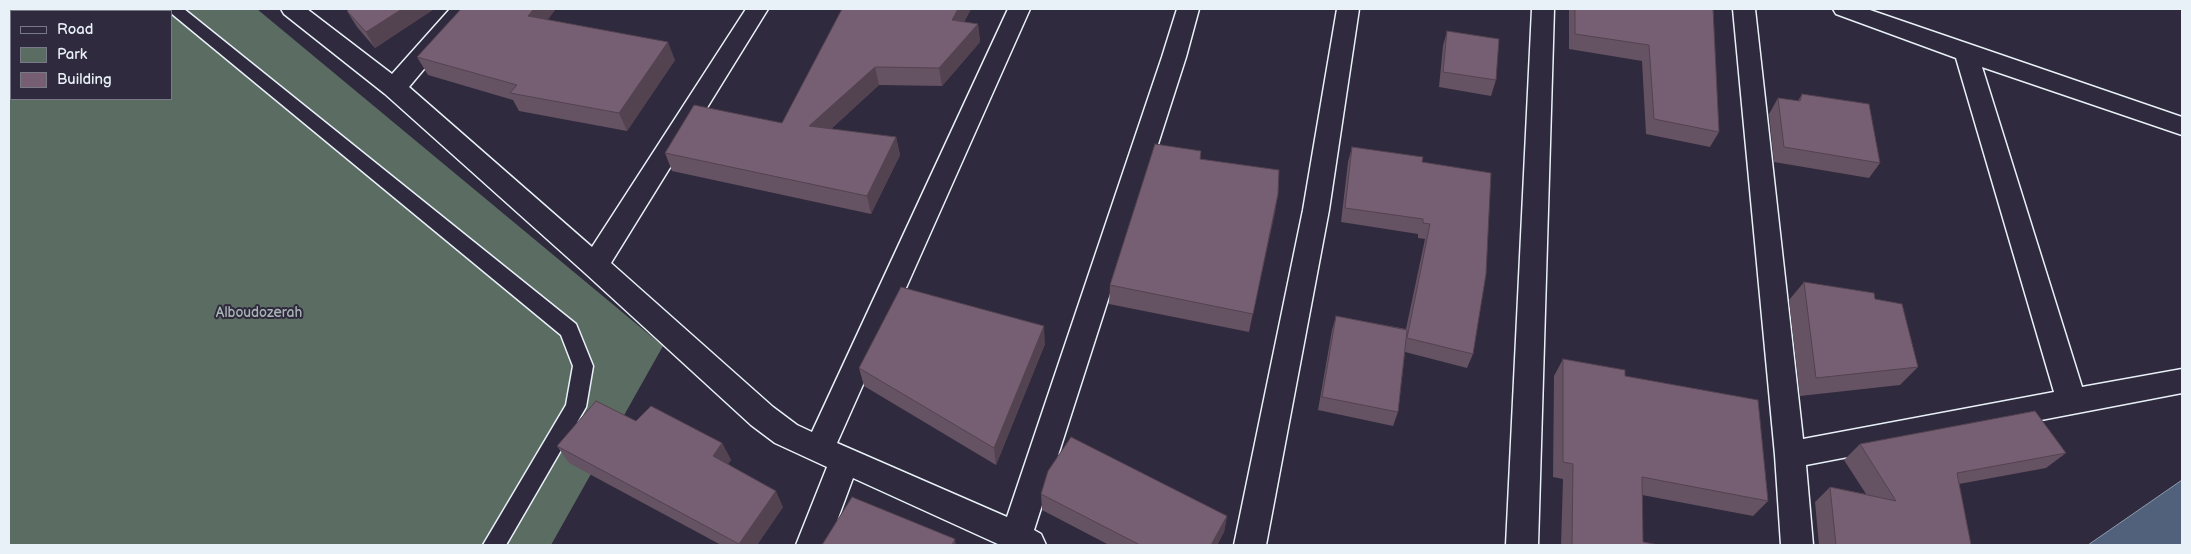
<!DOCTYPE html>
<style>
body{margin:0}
#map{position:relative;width:2191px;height:554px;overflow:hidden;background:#2f2a3d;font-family:"Balsamiq Sans",sans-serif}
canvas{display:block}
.frame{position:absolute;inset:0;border:10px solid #e8f1f8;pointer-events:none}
.legend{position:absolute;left:10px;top:10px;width:162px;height:90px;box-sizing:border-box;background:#2f2a3d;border:1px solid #797a88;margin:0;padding:6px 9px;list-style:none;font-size:15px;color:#e8f1f8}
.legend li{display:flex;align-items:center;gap:10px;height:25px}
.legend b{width:25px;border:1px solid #797a88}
</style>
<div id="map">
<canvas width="2191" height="554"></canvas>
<div class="frame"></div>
<ul class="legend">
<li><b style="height:6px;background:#2f2a3d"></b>Road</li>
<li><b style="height:14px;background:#5b6c63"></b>Park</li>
<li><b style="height:14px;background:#765f72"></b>Building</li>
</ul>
</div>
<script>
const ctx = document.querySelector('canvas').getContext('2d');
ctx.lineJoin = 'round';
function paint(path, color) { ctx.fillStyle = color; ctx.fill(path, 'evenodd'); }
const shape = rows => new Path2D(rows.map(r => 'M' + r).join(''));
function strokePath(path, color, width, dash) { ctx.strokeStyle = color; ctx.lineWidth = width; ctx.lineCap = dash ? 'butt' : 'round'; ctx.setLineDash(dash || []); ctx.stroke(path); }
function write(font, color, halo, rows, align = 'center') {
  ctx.font = font + ' "Balsamiq Sans",sans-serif'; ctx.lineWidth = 4; ctx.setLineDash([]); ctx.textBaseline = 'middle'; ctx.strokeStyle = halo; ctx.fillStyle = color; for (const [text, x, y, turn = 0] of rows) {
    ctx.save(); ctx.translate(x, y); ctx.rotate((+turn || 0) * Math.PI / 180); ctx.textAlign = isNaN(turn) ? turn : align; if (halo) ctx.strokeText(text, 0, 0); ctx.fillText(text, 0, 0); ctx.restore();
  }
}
const green = shape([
 [9,9,257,9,663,346,551,545,9,545],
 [11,11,171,11,171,99,11,99]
]);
const water = shape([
 [2182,480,2182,545,2088,545,2182,480]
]);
const service = shape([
 [166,9,184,9,576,324,593,366,586,407,506,545,483,545,566,405,573,366,561,335,166,9]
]);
const minor = shape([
 [281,9,307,9,392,74,450,9,474,9,409,87,592,247,746,9,768,9,611,263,773,407,797,425,812,432,1008,9,1030,9,837,443,1007,517,1162,57,1177,9,1199,9,1186,57,1034,530,1041,534,1046,545,1000,545,853,478,828,545,796,545,827,467,775,443,751,425,585,273,385,94,284,14,281,9],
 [1337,9,1359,9,1329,210,1266,545,1234,545,1303,210,1337,9],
 [1532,9,1554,9,1538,545,1506,545,1532,9],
 [1733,9,1755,9,1803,439,2054,392,1956,58,1836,14,1833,9,1867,9,2182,117,2182,135,1982,67,2082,387,2182,369,2182,393,1806,465,1813,545,1781,545,1775,455,1733,9]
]);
const wall = shape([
 [350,9,434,9,375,48,357,27,347,11],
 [831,9,971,9,964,22,978,24,980,42,942,86,879,85,831,129,896,137,900,155,871,214,672,171,665,153,782,123,842,10],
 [1569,9,1713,9,1719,132,1710,147,1646,134,1642,61,1569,49],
 [548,20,675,60,627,131,519,111,513,100,428,75,417,57],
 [1447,31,1496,80,1491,96,1439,87,1443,46],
 [1802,94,1880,163,1869,178,1774,162,1769,114,1778,98,1798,101],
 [1352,147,1422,162,1473,354,1467,368,1405,352,1398,412,1393,426,1318,410,1332,330,1336,316,1406,329,1425,239,1418,238,1418,234,1341,222,1348,162],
 [1201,151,1200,159,1278,194,1249,332,1109,304,1110,285],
 [1804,282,1875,299,1918,367,1900,385,1800,396,1789,300],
 [1045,344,996,465,864,386,859,368],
 [1563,359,1625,376,1768,501,1753,516,1642,495,1643,542,1659,545,1561,545,1563,479,1553,477,1554,376],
 [722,443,731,460,728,464,783,507,757,545,721,545,569,463,557,446],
 [1860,444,2066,453,2046,468,1959,484,1971,545,1819,545,1815,502,1830,487,1866,494,1844,460],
 [1041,494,1227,516,1224,532,1217,545,1109,545,1042,510]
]);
const shadedWall = shape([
 [402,9,434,9,375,48,366,32],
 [534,9,556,9,537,34,528,16],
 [958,9,971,9,954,39,952,20],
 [978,24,980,42,942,86,939,68],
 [668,42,675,60,627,131,619,113],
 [875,67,879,85,814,144,809,126],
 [896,137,900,155,871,214,867,196],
 [1278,194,1275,213,1249,332,1253,314],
 [1044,326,1045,344,996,465,994,448],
 [722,443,731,460,721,473,713,456],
 [776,491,783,507,757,545,739,545,739,544],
 [1227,516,1224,532,1217,545,1211,545],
 [955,539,956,545,952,545]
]);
const building = shape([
 [350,9,402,9,366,32,347,11,350,9],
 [461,9,534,9,528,16,668,42,619,113,510,93,517,85,417,57,461,9],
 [842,9,958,9,952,20,978,24,939,68,875,67,809,126,896,137,867,196,665,153,694,105,782,123,842,9],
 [1575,9,1713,9,1719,132,1654,119,1649,45,1575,34,1575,9],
 [1447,31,1499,39,1496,80,1443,72,1447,31],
 [1802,94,1869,104,1880,163,1784,147,1778,98,1800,101,1802,94],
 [1155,144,1201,151,1200,159,1279,170,1278,194,1253,314,1110,285,1155,144],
 [1352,147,1423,157,1422,162,1491,173,1486,274,1473,354,1407,338,1430,224,1423,223,1423,219,1345,208,1352,147],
 [1804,282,1874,293,1875,299,1902,304,1918,367,1816,378,1804,282],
 [901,287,1044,326,994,448,859,368,901,287],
 [1336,316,1407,330,1398,412,1322,397,1336,316],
 [1563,359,1625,370,1625,376,1758,400,1768,501,1642,477,1643,542,1659,545,1572,545,1573,464,1563,462,1563,359],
 [596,401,636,421,651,406,722,443,713,456,776,491,739,544,557,446,596,401],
 [2035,411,2066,453,1957,473,1971,545,1836,545,1830,487,1896,501,1860,444,2035,411],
 [1071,437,1227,516,1211,545,1140,545,1041,494,1048,471,1071,437],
 [852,497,955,539,952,545,822,545,852,497]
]);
const parkNames = [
 ["Alboudozerah",259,313]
];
paint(green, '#5b6c63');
paint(water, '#51617b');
strokePath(water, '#8d9bad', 1);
strokePath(service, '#e8f1f8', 3);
strokePath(minor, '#e8f1f8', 3);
paint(service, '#2f2a3d');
paint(minor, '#2f2a3d');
paint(wall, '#655262');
paint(shadedWall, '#534250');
paint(building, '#765f72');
strokePath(building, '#534250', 1);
write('14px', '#a9b5b5', '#2f2a3d', parkNames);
</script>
